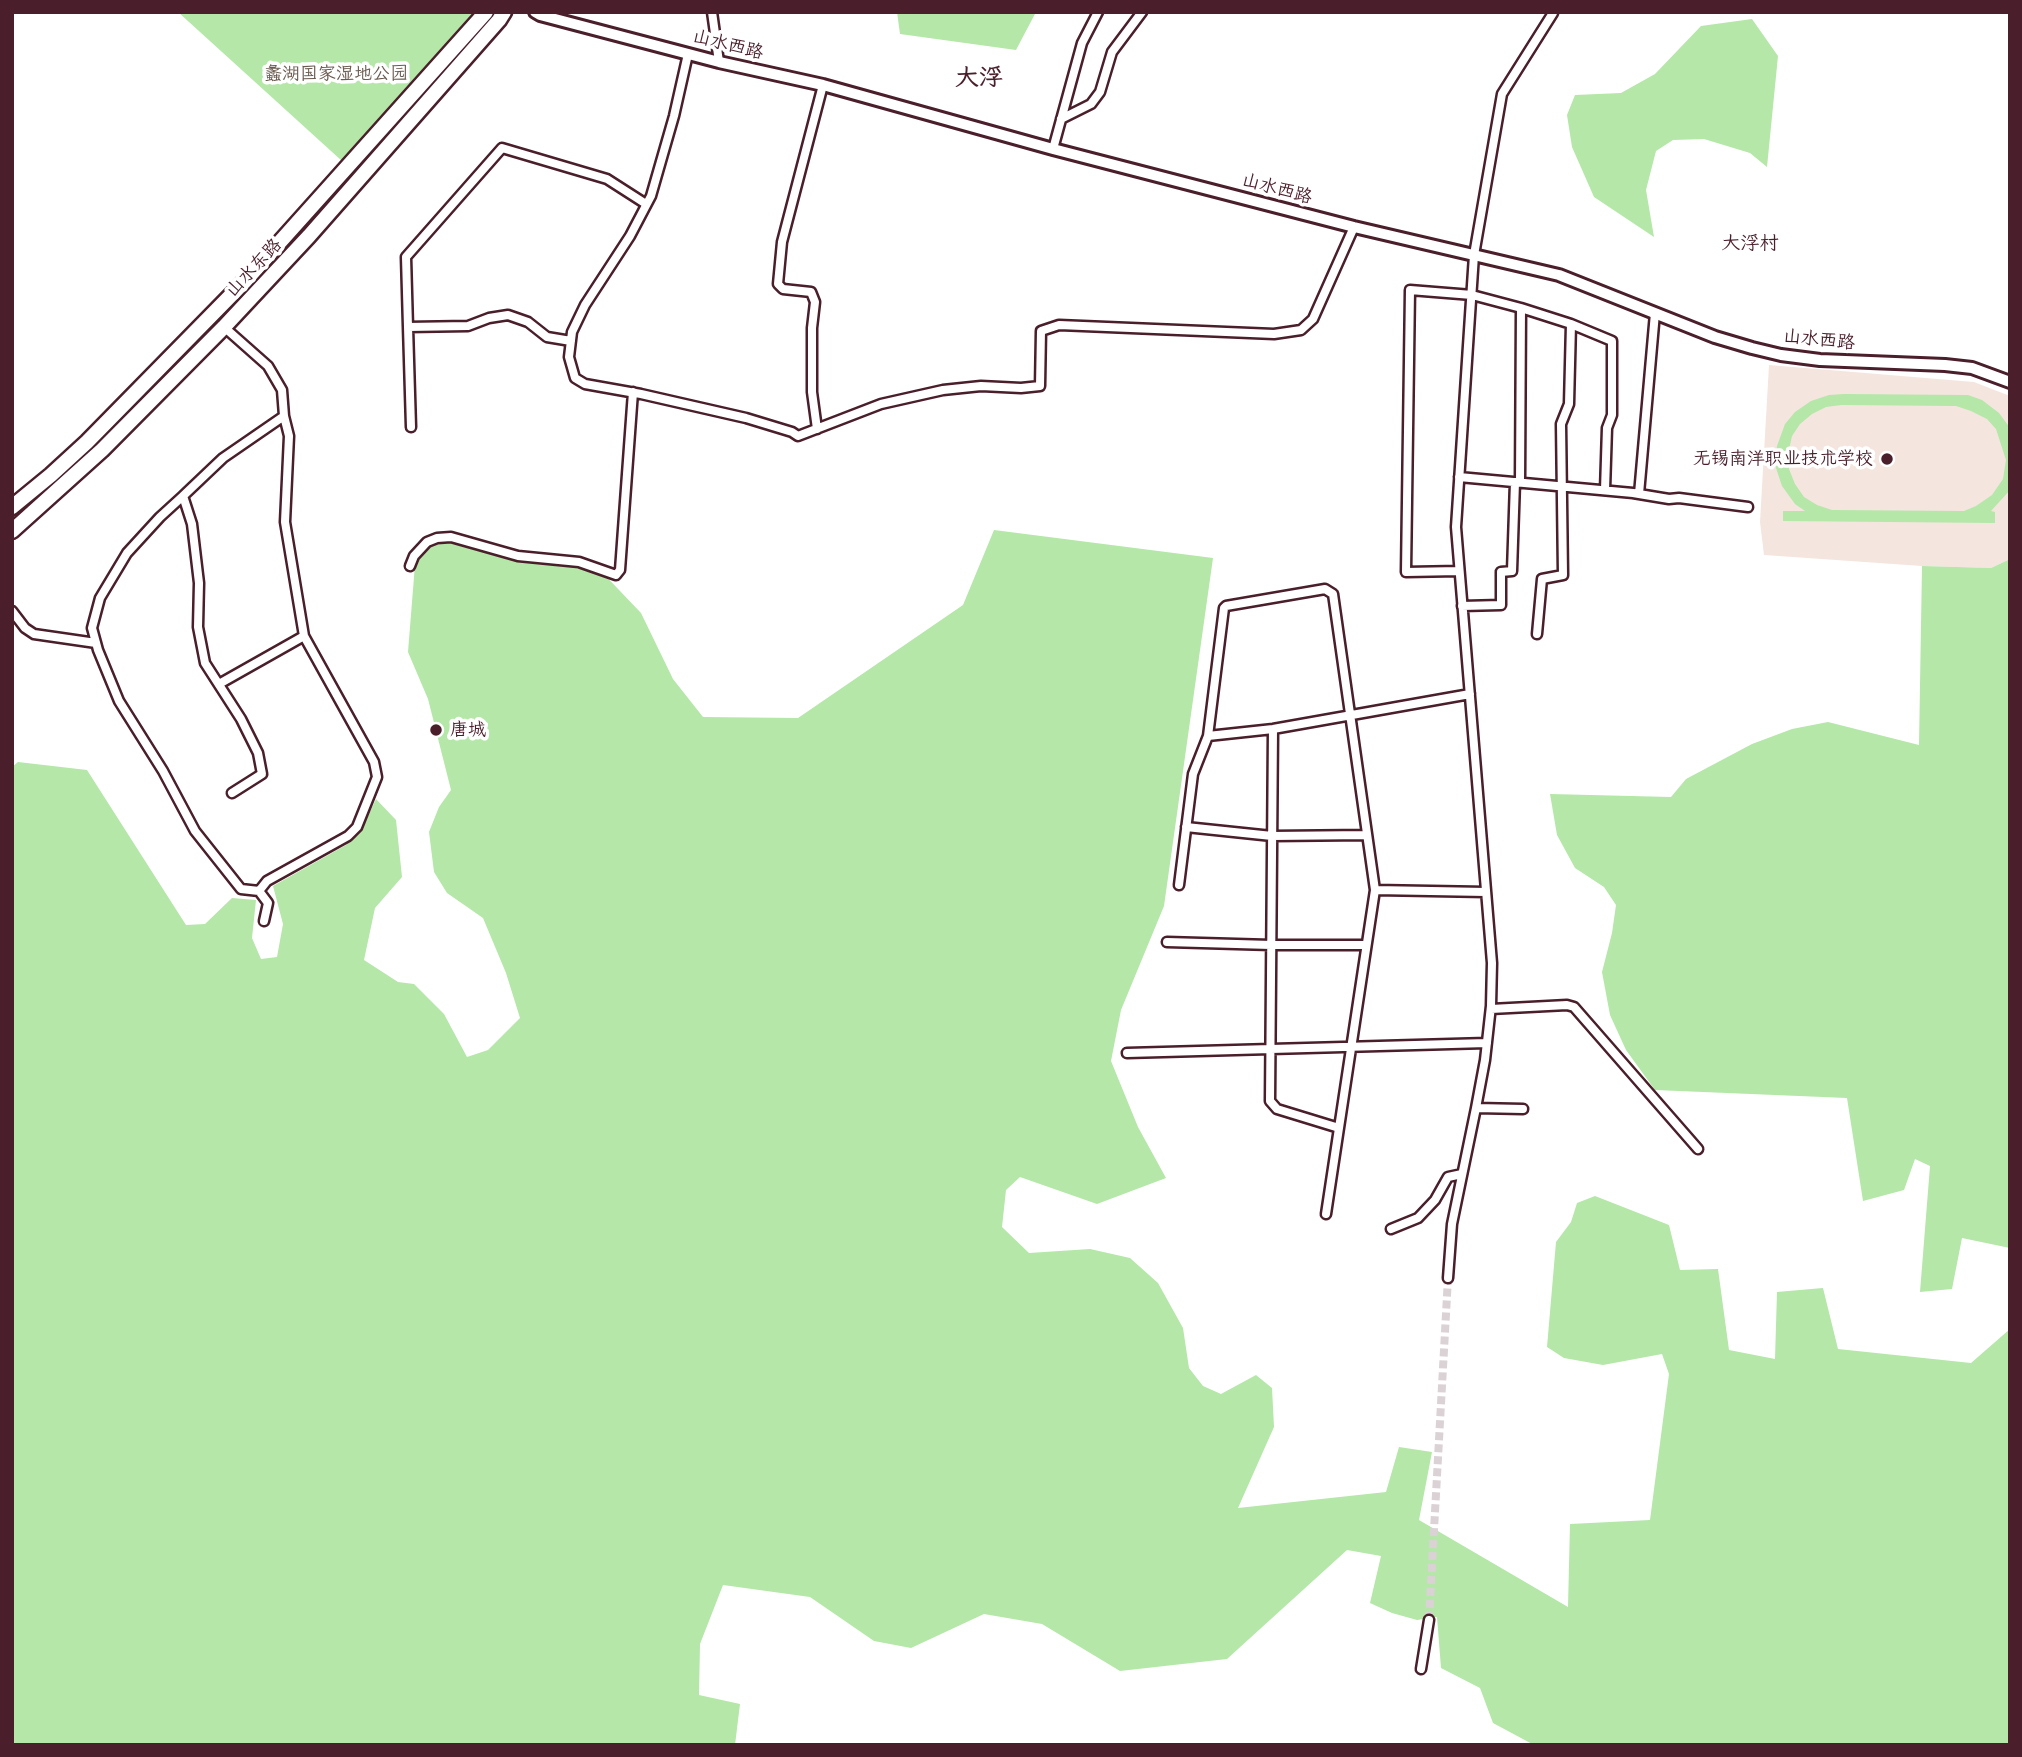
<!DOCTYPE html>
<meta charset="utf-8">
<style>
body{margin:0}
#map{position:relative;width:2022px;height:1757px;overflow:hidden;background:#fff;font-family:"Playpen Sans",sans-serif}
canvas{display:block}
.frame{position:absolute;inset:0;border:14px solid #4a1f2b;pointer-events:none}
</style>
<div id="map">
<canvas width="2022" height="1757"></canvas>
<div class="frame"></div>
</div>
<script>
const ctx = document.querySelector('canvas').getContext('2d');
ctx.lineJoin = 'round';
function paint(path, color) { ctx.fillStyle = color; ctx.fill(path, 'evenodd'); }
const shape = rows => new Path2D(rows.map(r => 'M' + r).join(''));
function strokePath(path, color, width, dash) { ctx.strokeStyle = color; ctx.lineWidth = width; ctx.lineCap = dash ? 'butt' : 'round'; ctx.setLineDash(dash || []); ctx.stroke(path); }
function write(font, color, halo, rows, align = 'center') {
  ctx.font = font + ' "Playpen Sans","LXGW WenKai TC",sans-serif'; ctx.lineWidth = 7; ctx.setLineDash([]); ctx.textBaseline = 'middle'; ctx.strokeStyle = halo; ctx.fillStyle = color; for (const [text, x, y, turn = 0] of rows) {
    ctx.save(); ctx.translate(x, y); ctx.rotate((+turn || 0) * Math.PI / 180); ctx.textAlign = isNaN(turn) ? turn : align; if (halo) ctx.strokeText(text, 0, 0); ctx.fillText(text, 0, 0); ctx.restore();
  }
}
const built = shape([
 [1769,365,1974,382,2010,396,2010,559,1991,568,1922,566,1764,555,1760,522]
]);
const green = shape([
 [178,12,474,12,342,161],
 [897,12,1036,12,1016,50,900,34],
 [1752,19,1778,56,1767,167,1750,153,1704,139,1673,140,1656,151,1646,190,1654,237,1594,197,1572,147,1567,115,1575,95,1621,93,1655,74,1701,26],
 [1844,394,1968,395,1982,400,1999,413,2010,428,2010,490,1991,511,1995,512,1995,523,1783,521,1783,511,1805,511,1795,504,1782,486,1775,465,1777,446,1785,424,1795,412,1811,401,1829,395],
 [1841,405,1956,406,1971,411,1987,419,1996,429,2006,460,2003,479,1992,495,1976,506,1964,511,1832,510,1817,505,1804,497,1795,484,1789,469,1788,454,1792,436,1800,424,1812,414,1826,407],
 [994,530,1213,558,1164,906,1121,1010,1111,1061,1138,1127,1166,1178,1097,1204,1020,1177,1006,1190,1002,1227,1029,1253,1090,1249,1130,1258,1158,1283,1183,1328,1189,1368,1203,1386,1221,1394,1256,1375,1272,1388,1274,1427,1238,1508,1386,1492,1399,1447,1432,1452,1419,1520,1568,1607,1570,1524,1650,1520,1669,1374,1662,1354,1603,1365,1564,1358,1547,1347,1556,1242,1571,1222,1577,1203,1595,1196,1669,1225,1680,1270,1718,1269,1729,1350,1775,1359,1777,1292,1823,1288,1838,1349,1971,1363,2010,1329,2010,1745,1534,1745,1493,1723,1480,1688,1441,1668,1437,1617,1417,1620,1392,1613,1370,1603,1381,1556,1347,1550,1227,1659,1120,1671,1042,1624,984,1614,911,1648,874,1641,810,1597,723,1585,700,1644,699,1695,740,1704,735,1745,12,1745,12,767,18,762,87,770,186,925,205,924,232,898,256,900,252,938,261,959,277,957,283,924,273,886,346,845,362,829,376,799,396,820,402,877,375,908,364,960,398,982,414,984,444,1014,467,1057,488,1050,520,1018,506,973,483,918,447,893,434,872,429,832,439,807,451,790,428,699,408,652,416,552,458,535,599,569,641,613,673,679,703,717,798,718,963,605],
 [2010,559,2010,1248,1962,1238,1952,1289,1920,1292,1930,1166,1915,1159,1904,1190,1863,1201,1847,1098,1655,1090,1626,1050,1610,1015,1602,972,1612,933,1616,905,1604,887,1575,868,1557,835,1550,794,1671,797,1686,779,1752,744,1792,729,1828,722,1919,745,1922,566,1991,568]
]);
const streetTunnel = shape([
 [1429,1620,1448,1278]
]);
const street = shape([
 [712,12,719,62],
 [688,54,674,116,651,196,630,236,585,305,572,332,569,357,575,378,585,384,641,394,746,418,792,432,798,436,881,404,943,390,981,386,1021,388,1040,386,1041,331,1059,325,1274,334,1301,330,1313,319,1354,227],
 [1061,119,1091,104,1100,92,1112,52,1142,12],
 [1053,149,1082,43,1098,12],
 [1521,308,1571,324,1569,404,1561,424,1563,575,1542,579,1537,634],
 [1571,324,1612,341,1612,415,1607,428,1605,490],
 [224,327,268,366,282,390,284,416,223,458,183,496,192,524,199,583,198,627,205,663,241,719,258,753,262,774,232,793],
 [408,327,411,427],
 [571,341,547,337,528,322,508,315,489,318,468,326,408,327,406,257,502,148,607,179,646,204],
 [817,429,812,392,812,328,815,302,811,292,783,289,778,284,782,242,823,85],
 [1459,477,1633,493,1669,499,1679,498,1748,507],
 [1639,494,1655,313],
 [183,496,160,517,127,553,100,598,92,628,98,650,119,701,163,771,195,831,241,889,259,891,268,903,264,921],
 [410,566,414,556,427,542,437,538,451,537,518,556,579,562,616,575,620,570,633,392],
 [1459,571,1406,572,1410,290,1472,295,1521,308,1520,482],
 [1462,606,1501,605,1501,572,1512,571,1515,482],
 [12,611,25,628,34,634,96,643],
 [219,684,304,636,285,522,289,436,284,416],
 [1273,729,1270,1101,1277,1109,1339,1128],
 [1208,736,1273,729,1470,694],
 [1186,827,1272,836,1367,835],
 [1179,885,1193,774,1208,736,1224,608,1226,606,1325,589,1333,594,1375,890,1326,1214],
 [1375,890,1486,892],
 [259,891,267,881,348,836,357,827,377,777,374,762,304,636],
 [1167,942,1271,945,1366,945],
 [1491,1009,1567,1005,1574,1007,1698,1149],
 [1127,1053,1487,1043],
 [1476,1108,1523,1109],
 [1391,1229,1418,1218,1435,1200,1448,1177,1462,1174],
 [1448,1278,1452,1224,1476,1108,1485,1060,1491,1006,1492,963,1456,527,1474,255,1502,94,1553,13],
 [1421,1669,1429,1620]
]);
const secondary = shape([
 [535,12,540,15,719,62,823,85,1053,149,1354,227,1559,275,1715,337,1752,348,1781,355,1820,360,1945,365,1972,368,2010,382]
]);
const highway = shape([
 [12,507,51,475,87,442,245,281,486,12],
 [12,531,102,450,224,327,309,236,499,20,504,12]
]);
const markers = [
 [1887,459,7,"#4a1f2b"],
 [436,730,7,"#4a1f2b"]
];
const streetNames = [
 ["山水西路",728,45,14],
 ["山水西路",1277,189,15],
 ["山水东路",254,268,-47],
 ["山水西路",1819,340,6]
];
const parkNames = [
 ["蠡湖国家湿地公园",336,74]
];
const poiNames = [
 ["无锡南洋职业技术学校",1873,459],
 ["唐城",450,730,"left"]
];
const neighbourhoodNames = [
 ["大浮村",1750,244]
];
const districtNames = [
 ["大浮",979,78]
];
paint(built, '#f5e5df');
paint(green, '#b4e7a8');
strokePath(streetTunnel, '#dbd2d5', 8, [8, 4]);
strokePath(street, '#4a1f2b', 13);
strokePath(secondary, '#4a1f2b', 16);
strokePath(highway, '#4a1f2b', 19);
strokePath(street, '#fff', 8);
strokePath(secondary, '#fff', 10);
strokePath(highway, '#fff', 14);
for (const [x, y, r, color] of markers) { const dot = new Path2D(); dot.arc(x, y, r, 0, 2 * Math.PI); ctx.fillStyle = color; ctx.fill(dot); strokePath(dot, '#fff', 2.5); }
write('18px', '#4a1f2b', '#fff', streetNames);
write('18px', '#6a5b50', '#fff', parkNames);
write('18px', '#4a1f2b', '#fff', poiNames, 'right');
write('19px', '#4a1f2b', '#fff', neighbourhoodNames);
write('bold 24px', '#4a1f2b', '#fff', districtNames);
</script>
